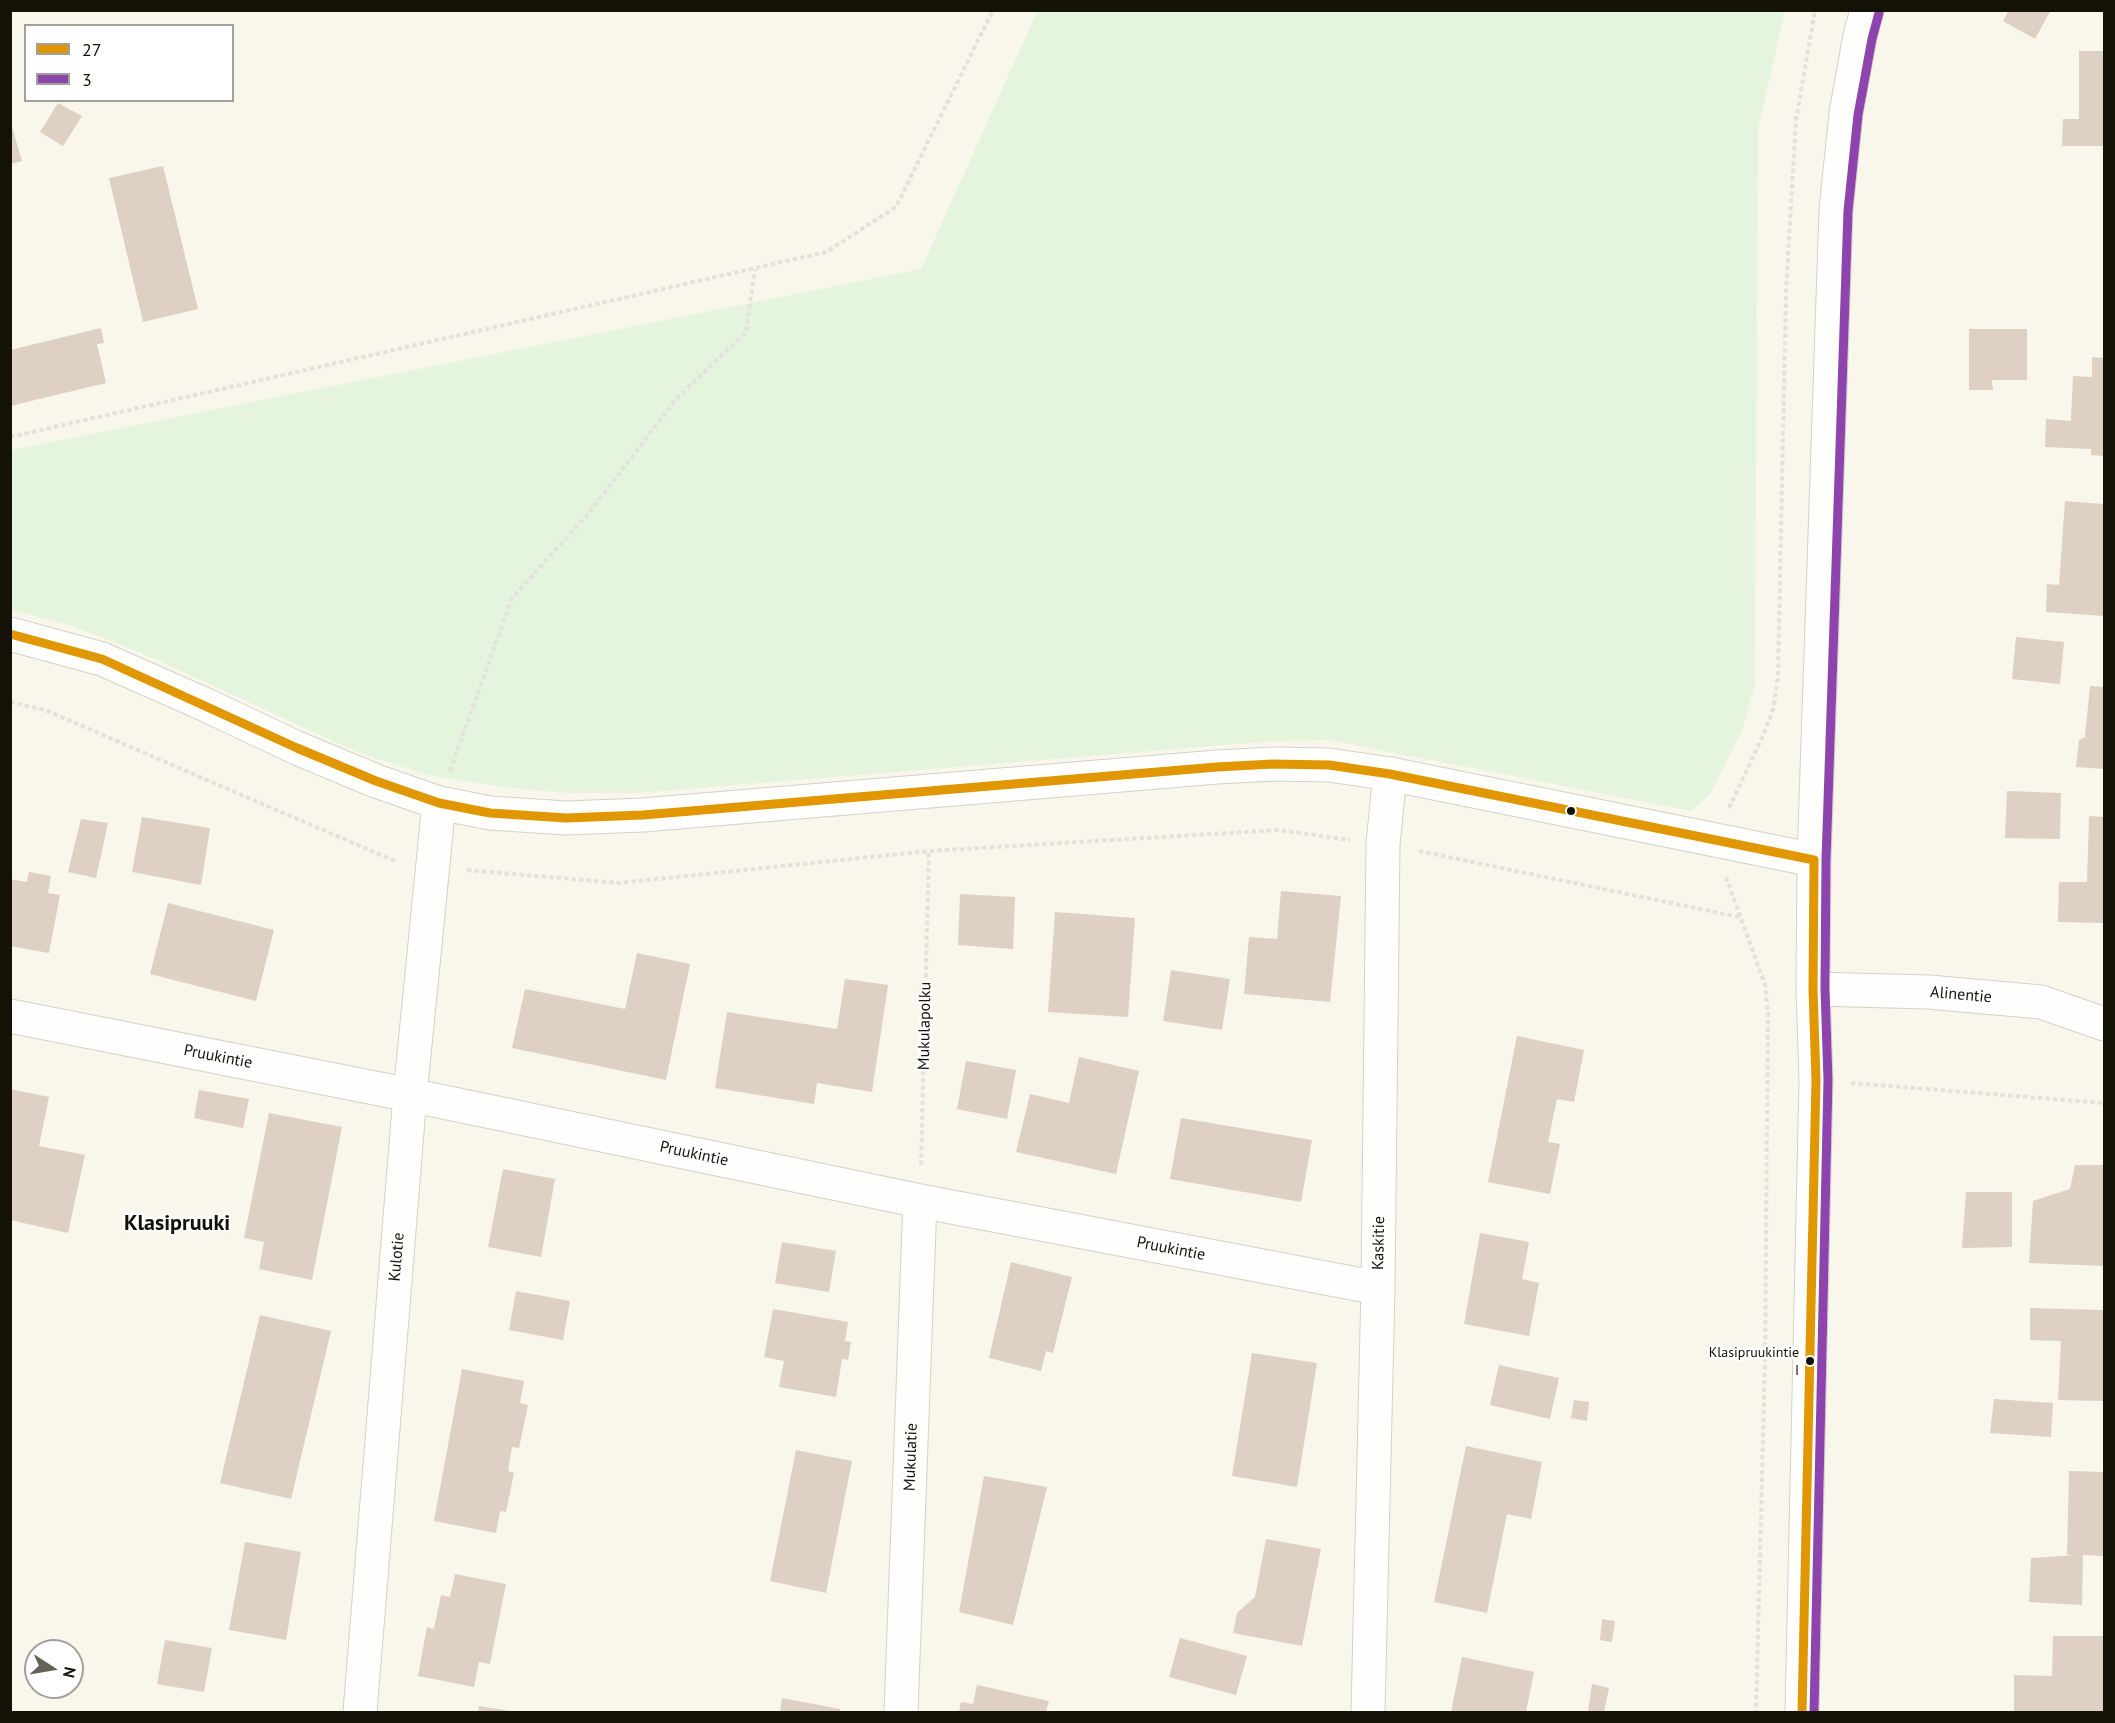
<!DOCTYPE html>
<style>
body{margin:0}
#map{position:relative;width:2115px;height:1723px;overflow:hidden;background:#f9f6ec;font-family:"PT Sans",sans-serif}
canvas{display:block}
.frame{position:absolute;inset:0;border:12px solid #141106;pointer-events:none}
.legend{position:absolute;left:24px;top:24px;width:210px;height:78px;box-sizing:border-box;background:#fff;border:2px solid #a1a09b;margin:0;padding:8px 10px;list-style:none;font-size:18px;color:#141106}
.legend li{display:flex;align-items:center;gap:12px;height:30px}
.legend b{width:30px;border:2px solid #a1a09b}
.north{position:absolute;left:24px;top:1639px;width:60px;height:60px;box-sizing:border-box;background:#fff;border:2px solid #a1a09b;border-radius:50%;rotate:102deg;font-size:16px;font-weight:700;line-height:24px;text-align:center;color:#141106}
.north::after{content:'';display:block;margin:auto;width:21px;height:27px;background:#646156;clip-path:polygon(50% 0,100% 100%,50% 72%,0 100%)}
</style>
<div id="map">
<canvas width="2115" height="1723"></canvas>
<div class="frame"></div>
<ul class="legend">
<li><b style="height:8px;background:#e09701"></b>27</li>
<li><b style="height:8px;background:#8e44ad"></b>3</li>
</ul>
<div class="north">N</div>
</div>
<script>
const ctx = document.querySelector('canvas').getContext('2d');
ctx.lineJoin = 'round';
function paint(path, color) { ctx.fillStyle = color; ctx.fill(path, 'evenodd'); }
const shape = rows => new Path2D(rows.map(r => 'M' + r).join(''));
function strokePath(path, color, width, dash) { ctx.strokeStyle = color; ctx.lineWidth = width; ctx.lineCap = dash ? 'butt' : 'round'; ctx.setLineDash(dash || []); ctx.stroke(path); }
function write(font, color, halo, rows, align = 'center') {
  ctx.font = font + ' "PT Sans",sans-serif'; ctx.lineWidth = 5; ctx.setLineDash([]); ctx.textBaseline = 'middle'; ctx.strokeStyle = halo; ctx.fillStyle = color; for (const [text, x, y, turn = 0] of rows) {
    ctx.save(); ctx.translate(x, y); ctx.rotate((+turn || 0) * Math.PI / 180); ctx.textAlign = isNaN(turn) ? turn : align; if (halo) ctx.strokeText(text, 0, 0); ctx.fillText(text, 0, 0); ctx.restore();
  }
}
const green = shape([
 [1038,10,1785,11,1758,129,1755,684,1742,730,1710,794,1691,811,1328,740,1274,741,638,793,567,793,502,787,427,775,357,752,144,654,72,626,11,610,11,450,921,269]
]);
const building = shape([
 [2009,10,2051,10,2035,39,2003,21],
 [2079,51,2104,51,2104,146,2062,146,2063,119,2079,119],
 [58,103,82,116,63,146,40,132],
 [10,120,22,161,10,164],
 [163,166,198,309,143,322,109,178],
 [101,328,104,343,97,344,106,383,10,406,10,350],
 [1969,329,2027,329,2027,380,1992,380,1993,390,1969,390],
 [2092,357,2104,358,2104,456,2091,455,2091,449,2045,447,2046,419,2071,421,2073,376,2092,377],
 [2065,501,2104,504,2104,616,2046,612,2047,584,2059,585],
 [2016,637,2064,642,2060,684,2012,679],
 [2090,686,2104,687,2104,769,2076,767,2079,740,2085,737],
 [2007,791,2061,793,2060,839,2005,838],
 [2089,816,2104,817,2104,923,2058,922,2059,882,2087,882],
 [142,817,210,828,201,885,132,872],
 [81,819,108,823,96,878,68,872],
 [29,872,51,876,48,893,60,895,49,953,10,946,10,879,27,882],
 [1281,891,1341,896,1330,1002,1244,994,1249,937,1277,939],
 [960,894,1015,897,1013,949,958,945],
 [168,903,274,930,256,1001,150,974],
 [1055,912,1135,918,1128,1017,1048,1012],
 [637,953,690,964,666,1080,512,1048,525,989,625,1009],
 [1171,970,1230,979,1222,1030,1163,1021],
 [845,979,888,985,872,1092,817,1083,814,1104,715,1088,727,1012,837,1029],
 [1517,1036,1584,1050,1574,1102,1557,1099,1548,1142,1560,1144,1550,1194,1488,1182],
 [1079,1057,1139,1071,1116,1174,1016,1152,1030,1094,1069,1103],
 [966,1061,1016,1070,1007,1119,957,1109],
 [10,1089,49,1097,39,1146,85,1155,68,1233,10,1220],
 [199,1090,249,1099,243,1128,194,1118],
 [269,1113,342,1127,312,1280,259,1269,264,1242,244,1238],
 [1181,1118,1312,1140,1301,1202,1170,1179],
 [2075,1165,2104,1165,2104,1266,2029,1263,2033,1201,2070,1189],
 [503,1169,555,1179,541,1257,488,1247],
 [1966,1192,2012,1192,2012,1247,1962,1248],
 [1480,1233,1529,1242,1522,1279,1539,1283,1529,1336,1464,1324],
 [782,1242,836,1251,829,1292,775,1283],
 [1011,1262,1072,1277,1053,1353,1046,1351,1041,1371,989,1358],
 [516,1291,570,1301,563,1340,509,1330],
 [2030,1308,2104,1310,2104,1401,2058,1400,2061,1341,2030,1340],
 [773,1309,848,1322,845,1341,851,1342,848,1360,842,1359,836,1397,779,1387,784,1361,764,1357],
 [260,1315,331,1331,291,1499,220,1483],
 [1252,1353,1317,1363,1297,1487,1232,1476],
 [1499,1365,1559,1378,1550,1419,1490,1405],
 [462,1369,524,1381,520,1403,528,1405,519,1448,512,1447,508,1471,514,1473,506,1512,500,1511,496,1533,434,1521],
 [1994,1399,2053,1403,2051,1437,1990,1433],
 [1574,1400,1589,1402,1587,1421,1571,1418],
 [1466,1446,1542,1462,1531,1519,1507,1514,1487,1613,1434,1602],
 [796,1450,852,1461,826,1593,770,1581],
 [2069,1471,2104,1472,2104,1556,2083,1555,2082,1605,2029,1602,2031,1558,2079,1555,2067,1555],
 [984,1476,1047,1487,1013,1625,959,1612],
 [1266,1539,1321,1549,1302,1646,1233,1633,1237,1613,1255,1597],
 [245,1542,301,1552,286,1640,229,1630],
 [455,1574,506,1584,490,1664,479,1662,474,1687,418,1676,427,1627,434,1629,441,1595,450,1597],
 [1602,1619,1615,1621,1612,1642,1600,1640],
 [2053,1636,2104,1636,2104,1712,2014,1712,2014,1675,2052,1676],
 [1180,1638,1247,1656,1236,1695,1169,1677],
 [165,1640,212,1648,204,1692,157,1684],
 [1462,1657,1534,1672,1526,1712,1451,1712],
 [1592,1684,1609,1688,1604,1712,1588,1711],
 [977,1685,1049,1701,1046,1712,959,1712,961,1702,973,1704],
 [782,1698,840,1709,840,1712,780,1712],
 [479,1706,511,1711,511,1712,478,1712]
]);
const path = shape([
 [10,437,826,252,896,207,993,10],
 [10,702,45,710,397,862],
 [450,771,512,598,589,513,677,398,746,332,755,269],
 [1729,808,1761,740,1773,710,1778,676,1786,291,1796,120,1815,10],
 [1419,851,1739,917],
 [467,870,618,883,929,851,1278,830,1350,840],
 [1726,877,1765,985,1768,1013,1765,1360,1756,1712],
 [1851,1083,2104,1103],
 [921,1165,929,851]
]);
const street = shape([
 [10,1016,410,1095,920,1201,1378,1288],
 [360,1712,410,1095,439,803],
 [901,1712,920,1201],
 [1368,1712,1378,1288,1383,844,1390,774]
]);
const secondary = shape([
 [10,634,102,659,206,705,297,748,376,781,439,803,490,813,566,818,643,815,1217,767,1273,764,1329,765,1390,774,1814,860],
 [1813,989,1929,992,2041,1002,2104,1024],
 [1802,1712,1816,1080,1813,989,1814,860,1836,210,1846,113,1860,36,1867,10]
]);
const bus1 = shape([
 [10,634,102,659,297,748,376,781,439,803,490,813,566,818,643,815,1217,767,1273,764,1329,765,1390,774,1814,860,1813,989,1816,1080,1802,1712]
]);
const bus2 = shape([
 [1814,1712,1828,1080,1825,989,1826,860,1848,211,1858,115,1872,39,1879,13]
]);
const markers = [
 [1571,811,5,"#141106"],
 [1810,1361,5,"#141106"]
];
const busNames = [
 ["Klasipruukintie",1799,1353],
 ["I",1799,1371]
];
const streetNames = [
 ["Alinentie",1961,995,5],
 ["Mukulapolku",925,1026,-89],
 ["Pruukintie",218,1057,11],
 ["Pruukintie",694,1154,12],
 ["Kaskitie",1379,1243,-89],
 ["Pruukintie",1171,1249,11],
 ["Kulotie",397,1257,-85],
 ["Mukulatie",911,1457,-88]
];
const districtNames = [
 ["Klasipruuki",177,1224]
];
paint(green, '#e5f5dd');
paint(building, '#ded0c2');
strokePath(street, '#d4d1c6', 35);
strokePath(secondary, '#d4d1c6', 35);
strokePath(path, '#e4e2df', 4, [4.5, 3]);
strokePath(street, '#fefefc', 33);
strokePath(secondary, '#fefefc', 33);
strokePath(bus1, '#e09701', 9);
strokePath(bus2, '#8e44ad', 9);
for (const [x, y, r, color] of markers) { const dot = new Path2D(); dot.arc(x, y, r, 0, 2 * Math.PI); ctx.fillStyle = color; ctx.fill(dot); strokePath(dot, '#fff', 2); }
write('14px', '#141106', '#fff', busNames, 'right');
write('16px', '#141106', '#fff', streetNames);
write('bold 22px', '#141106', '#fff', districtNames);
</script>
